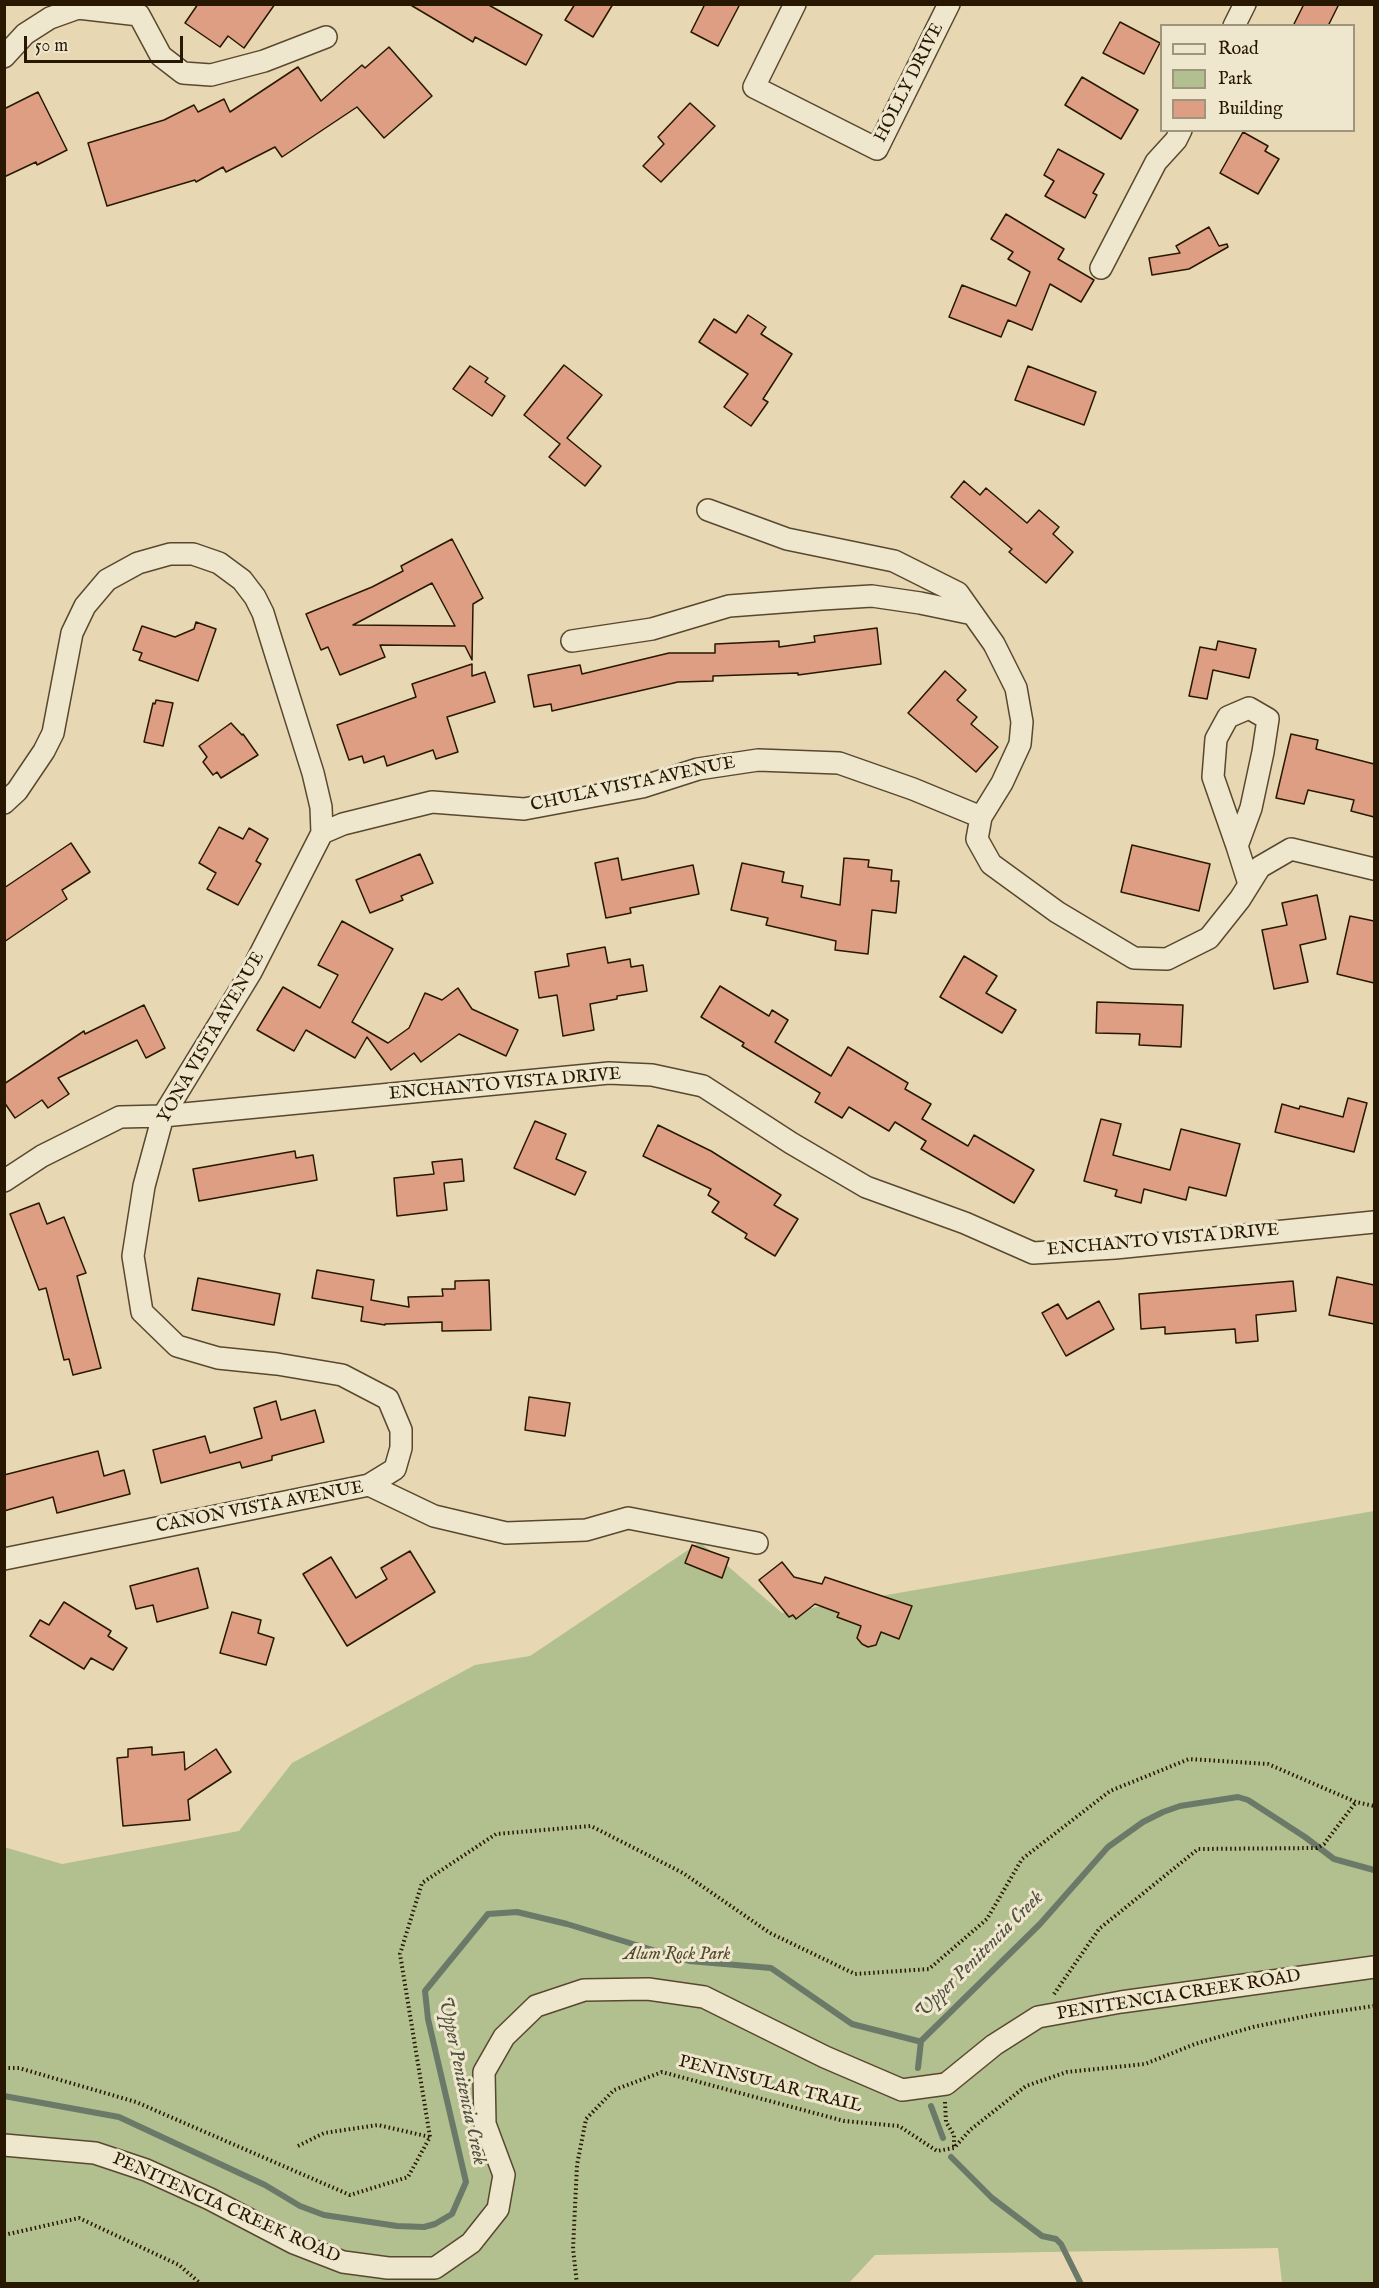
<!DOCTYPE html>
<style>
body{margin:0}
#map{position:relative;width:1379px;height:2288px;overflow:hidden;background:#e7d8b3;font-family:"IM FELL English",serif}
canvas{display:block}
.frame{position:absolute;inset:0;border:6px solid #281801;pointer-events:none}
.legend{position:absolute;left:1160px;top:24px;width:195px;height:108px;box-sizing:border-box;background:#efe6ce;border:2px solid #9f947c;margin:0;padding:8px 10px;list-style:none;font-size:18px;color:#281801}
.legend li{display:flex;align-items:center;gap:12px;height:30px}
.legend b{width:30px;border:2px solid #9f947c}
.scale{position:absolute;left:24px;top:36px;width:159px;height:27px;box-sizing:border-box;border:3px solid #281801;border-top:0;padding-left:8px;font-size:18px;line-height:21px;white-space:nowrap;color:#281801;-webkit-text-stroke:4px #efe6ce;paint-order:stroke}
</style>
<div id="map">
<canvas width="1379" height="2288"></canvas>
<div class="frame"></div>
<ul class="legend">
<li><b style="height:8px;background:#efe6ce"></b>Road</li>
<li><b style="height:16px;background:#b2bf8f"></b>Park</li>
<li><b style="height:16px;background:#de9e83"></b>Building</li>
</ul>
<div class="scale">50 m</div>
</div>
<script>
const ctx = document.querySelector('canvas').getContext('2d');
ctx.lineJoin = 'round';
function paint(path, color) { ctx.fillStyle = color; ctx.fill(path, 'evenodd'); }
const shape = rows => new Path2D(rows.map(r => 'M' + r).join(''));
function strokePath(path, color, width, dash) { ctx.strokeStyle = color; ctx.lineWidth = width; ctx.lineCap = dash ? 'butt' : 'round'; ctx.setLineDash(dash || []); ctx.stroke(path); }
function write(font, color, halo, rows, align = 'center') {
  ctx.font = font + ' "IM FELL English",serif'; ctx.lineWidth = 6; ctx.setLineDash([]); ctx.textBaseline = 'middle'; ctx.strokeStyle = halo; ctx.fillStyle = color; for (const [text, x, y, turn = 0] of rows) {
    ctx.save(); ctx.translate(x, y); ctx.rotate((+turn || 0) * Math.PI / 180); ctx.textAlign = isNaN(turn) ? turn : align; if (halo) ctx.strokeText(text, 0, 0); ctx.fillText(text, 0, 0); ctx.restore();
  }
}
const green = shape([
 [1374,1511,1374,2283,1282,2283,1278,2248,875,2255,848,2284,5,2283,4,1847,62,1864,239,1831,292,1763,475,1665,530,1656,700,1542,782,1613]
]);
const stream = shape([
 [918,2068,921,2041],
 [4,2096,119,2117,265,2185,300,2206,324,2215,397,2226,424,2227,435,2224,452,2214,466,2182,428,2019,425,1991,488,1914,517,1912,567,1924,689,1961,771,1968,852,2024,918,2041,921,2041,1040,1924,1108,1847,1143,1822,1163,1812,1180,1806,1238,1797,1248,1800,1305,1837,1334,1859,1374,1870],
 [931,2106,943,2138],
 [951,2157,992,2198,1042,2236,1056,2239,1061,2244,1081,2284]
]);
const building = shape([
 [198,4,275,4,244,48,228,36,220,47,185,23,198,4],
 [409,4,487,4,542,35,526,65,475,37,473,42,409,4],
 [575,4,613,4,593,37,565,20,575,4],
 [705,4,740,4,718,46,691,32,705,4],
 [1304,4,1339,4,1328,26,1293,26,1304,4],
 [1120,22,1160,43,1144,74,1103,53,1120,22],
 [389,47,432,96,384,138,357,107,282,157,275,147,226,172,223,167,196,182,195,180,107,206,88,143,164,120,194,105,198,112,224,99,230,112,298,67,321,101,362,65,365,68,389,47],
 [1082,77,1138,110,1121,139,1065,105,1082,77],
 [38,92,67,150,37,165,36,162,4,177,4,109,38,92],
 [690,103,715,126,661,182,643,166,664,144,658,137,690,103],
 [1243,132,1268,146,1265,151,1279,159,1258,194,1220,173,1243,132],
 [1058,149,1104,174,1093,193,1097,195,1085,218,1045,196,1054,181,1044,175,1058,149],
 [1006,214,1064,249,1058,259,1094,280,1081,302,1050,284,1032,330,1008,320,1001,337,949,317,962,285,1016,306,1030,272,1008,259,1013,252,991,239,1006,214],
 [1209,227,1219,246,1227,244,1228,247,1189,269,1152,275,1149,258,1180,253,1176,246,1209,227],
 [748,315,766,327,761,334,792,354,763,399,768,402,751,426,724,407,748,374,699,342,714,319,736,333,748,315],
 [564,365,602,395,567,438,601,466,585,486,549,457,560,444,524,415,564,365],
 [470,366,488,378,485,382,505,396,492,416,453,389,470,366],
 [1028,366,1096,392,1084,425,1015,400,1028,366],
 [964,481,980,495,986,488,1027,523,1039,510,1059,527,1053,534,1073,552,1046,583,1009,552,1012,549,951,497,964,481],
 [452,539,483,598,473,604,472,660,465,646,380,645,385,657,340,675,328,647,321,650,306,614,372,587,403,571,401,566,452,539],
 [432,583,455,626,353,625,432,583],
 [196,622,216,629,198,681,139,660,142,653,133,650,142,626,175,637,194,629,196,622],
 [877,628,881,664,798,675,798,673,713,676,713,681,678,682,552,711,551,704,534,707,528,675,580,665,582,674,669,653,715,653,715,644,779,641,779,647,815,642,814,636,877,628],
 [1218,641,1256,649,1249,678,1213,670,1207,699,1189,696,1200,647,1216,650,1218,641],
 [472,664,472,676,485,672,495,702,447,717,458,752,436,759,433,750,387,766,384,756,364,763,362,756,349,760,337,725,416,697,412,684,472,664],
 [945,671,966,690,957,700,977,717,971,724,998,747,976,772,908,713,945,671],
 [156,700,173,703,163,746,144,742,153,703,155,704,156,700],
 [231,723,242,735,243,734,258,755,221,778,217,772,213,775,203,762,207,757,199,746,231,723],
 [1291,734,1318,740,1316,749,1374,764,1374,817,1351,811,1354,800,1308,790,1304,804,1276,798,1291,734],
 [219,827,243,839,249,828,268,839,256,861,261,864,238,905,207,889,216,873,199,863,219,827],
 [71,843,90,872,62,890,67,899,4,942,4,888,71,843],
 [1132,845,1210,864,1199,911,1121,892,1132,845],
 [420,854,433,883,401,896,403,900,370,913,356,880,420,854],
 [618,858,622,880,693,865,699,894,630,908,631,913,606,918,595,863,618,858],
 [844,858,869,860,868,867,892,870,891,881,899,881,896,913,872,910,868,954,835,950,836,941,766,925,768,918,731,910,742,863,784,872,782,882,803,886,801,897,840,905,844,858],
 [1317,895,1326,939,1300,945,1308,982,1274,989,1262,930,1287,925,1282,903,1317,895],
 [1350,916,1374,921,1374,983,1337,974,1350,916],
 [342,921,393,949,352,1022,388,1043,409,1028,425,993,442,1000,458,988,472,1009,518,1030,506,1056,459,1034,421,1062,414,1053,391,1070,367,1037,355,1058,306,1030,294,1051,257,1030,283,987,320,1008,338,975,318,965,342,921],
 [605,947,608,963,630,959,631,967,643,965,647,991,617,996,617,999,590,1004,594,1030,563,1036,557,995,539,998,535,972,569,966,567,954,605,947],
 [964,956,997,976,986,993,1016,1010,1002,1033,940,997,964,956],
 [720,986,769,1016,772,1010,788,1020,775,1042,831,1076,848,1047,908,1083,905,1089,931,1104,922,1119,968,1146,974,1135,1034,1170,1014,1203,921,1149,926,1141,895,1122,889,1131,849,1107,842,1118,815,1102,820,1093,742,1046,744,1043,701,1017,720,986],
 [1097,1002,1183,1005,1181,1047,1139,1045,1140,1034,1096,1033,1097,1002],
 [144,1005,165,1048,146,1058,137,1040,58,1078,69,1094,48,1108,42,1100,15,1118,4,1102,4,1084,84,1031,85,1034,144,1005],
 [1348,1098,1367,1103,1354,1152,1275,1132,1282,1104,1299,1109,1300,1106,1343,1117,1348,1098],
 [1101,1119,1121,1124,1113,1155,1170,1170,1181,1129,1240,1144,1226,1196,1189,1187,1186,1200,1144,1189,1141,1203,1115,1196,1117,1190,1084,1181,1101,1119],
 [535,1121,566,1134,556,1159,586,1172,575,1195,514,1168,535,1121],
 [658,1125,711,1151,781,1195,774,1205,798,1219,775,1256,745,1238,747,1234,712,1212,719,1202,708,1195,711,1189,643,1156,658,1125],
 [295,1151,296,1158,313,1155,317,1180,199,1201,193,1169,295,1151],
 [462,1159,464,1181,444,1183,447,1210,397,1216,394,1178,434,1174,432,1162,462,1159],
 [39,1203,47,1224,64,1217,86,1273,77,1276,101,1368,73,1375,69,1359,64,1360,46,1288,39,1290,10,1214,39,1203],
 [317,1270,374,1280,371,1300,409,1307,408,1297,443,1296,442,1289,455,1289,455,1281,489,1280,491,1330,442,1331,442,1322,385,1324,385,1325,361,1321,363,1307,312,1298,317,1270],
 [1337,1277,1374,1285,1374,1324,1329,1315,1337,1277],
 [198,1278,280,1294,274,1325,192,1310,198,1278],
 [1293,1281,1296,1311,1256,1315,1258,1341,1236,1343,1235,1329,1165,1334,1165,1327,1141,1329,1139,1294,1293,1281],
 [1099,1301,1114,1329,1066,1356,1042,1313,1058,1304,1067,1319,1099,1301],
 [529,1397,570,1403,565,1436,525,1430,529,1397],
 [276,1401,281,1420,315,1410,324,1442,272,1456,272,1460,242,1468,240,1462,161,1483,153,1450,205,1436,210,1453,262,1438,254,1408,276,1401],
 [98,1451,104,1476,124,1470,130,1494,57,1513,53,1497,4,1511,4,1475,98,1451],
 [692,1545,729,1558,722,1578,685,1563,692,1545],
 [410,1551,435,1592,347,1646,303,1574,331,1557,356,1598,387,1579,381,1568,410,1551],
 [782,1562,794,1577,822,1584,825,1577,912,1606,899,1639,881,1632,876,1645,868,1647,862,1644,857,1638,861,1626,837,1617,839,1613,815,1604,796,1619,793,1615,789,1617,759,1580,782,1562],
 [198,1568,208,1608,157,1622,153,1605,136,1609,130,1586,198,1568],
 [64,1602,111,1631,108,1636,127,1648,113,1670,91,1658,84,1669,30,1636,40,1620,49,1625,64,1602],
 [232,1612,261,1620,258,1633,274,1638,266,1665,220,1653,232,1612],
 [152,1747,152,1755,184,1752,185,1770,216,1749,231,1772,188,1800,190,1820,123,1826,117,1758,128,1757,128,1749,152,1747]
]);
const path = shape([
 [1054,1994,1099,1929,1198,1849,1317,1848,1324,1844,1356,1802],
 [4,2068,19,2068,136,2102,350,2195,408,2177,430,2137,400,1954,422,1883,496,1834,591,1826,683,1873,770,1933,855,1974,929,1969,987,1919,1022,1859,1110,1791,1189,1759,1268,1764,1356,1802,1374,1806],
 [945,2102,946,2122,954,2135,954,2147],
 [298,2146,324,2133,378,2125,430,2137],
 [4,2235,79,2218,179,2265,201,2284],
 [577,2284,573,2249,577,2165,586,2119,614,2090,662,2072,844,2121,899,2126,937,2151,954,2148,970,2130,1026,2086,1067,2072,1145,2064,1195,2044,1253,2027,1312,2015,1374,2006]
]);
const minor = shape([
 [795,4,754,87,877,149,949,4],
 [1234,26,1245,4],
 [4,57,25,34,50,18,78,8,139,15,161,56,183,73,211,75,264,61,326,37],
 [1101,268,1156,162,1176,140,1181,130],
 [708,510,787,539,894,561,958,593,994,644,1016,688,1022,722,1020,744,1002,783,981,817,977,839,991,864,1057,912,1134,958,1167,959,1209,938,1240,899,1260,867,1291,849,1374,869],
 [572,641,652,629,729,606,822,599,872,596,920,603,973,614],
 [4,803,17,791,44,751,53,733,72,633,85,606,107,580,138,563,170,554,193,554,219,563,242,580,255,597,263,613,271,639,313,773,321,807,322,833,343,824,432,802,524,809,642,787,698,769,758,760,839,763,913,789,981,817],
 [322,833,251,972,163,1116,144,1186,133,1256,142,1312,177,1346,218,1358,277,1364,342,1375,388,1399,401,1430,401,1448,395,1469,369,1485],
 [1237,846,1213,777,1216,739,1228,717,1249,708,1268,719,1263,752,1251,808,1237,846,1249,884],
 [4,1181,42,1156,120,1117,163,1116,609,1073,652,1075,703,1086,791,1143,866,1187,965,1223,1033,1253,1115,1248,1374,1222],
 [4,1559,369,1485,434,1516,506,1533,586,1530,628,1518,757,1543],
 [4,2145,95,2153,146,2170,210,2199,294,2243,343,2262,388,2268,435,2268,471,2243,498,2209,504,2175,485,2124,484,2072,504,2037,536,2006,584,1990,648,1989,704,1997,825,2057,902,2090,946,2084,994,2045,1038,2017,1121,2002,1374,1967]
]);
const streetNames = [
 ["HOLLY DRIVE",910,83,-63],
 ["CHULA VISTA AVENUE",633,785,-12],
 ["YONA VISTA AVENUE",212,1038,-60],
 ["ENCHANTO VISTA DRIVE",505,1085,-5],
 ["ENCHANTO VISTA DRIVE",1163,1241,-5],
 ["CANON VISTA AVENUE",260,1508,-11],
 ["PENITENCIA CREEK ROAD",1179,1996,-9],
 ["PENINSULAR TRAIL",770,2085,14],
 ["PENITENCIA CREEK ROAD",226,2209,24]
];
const parkNames = [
 ["Alum Rock Park",677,1955]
];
const waterNames = [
 ["Upper Penitencia Creek",980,1956,-45],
 ["Upper Penitencia Creek",461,2081,78]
];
paint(green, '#b2bf8f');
strokePath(stream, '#6b7969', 6);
paint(building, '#de9e83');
strokePath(building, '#281801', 1.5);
strokePath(minor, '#58482e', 24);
strokePath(path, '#281801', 4, [1.5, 3]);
strokePath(minor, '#efe6ce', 21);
write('18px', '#281801', '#efe6ce', streetNames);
write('italic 18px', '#514a2c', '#efe6ce', parkNames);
write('italic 20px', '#4f503e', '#efe6ce', waterNames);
</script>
